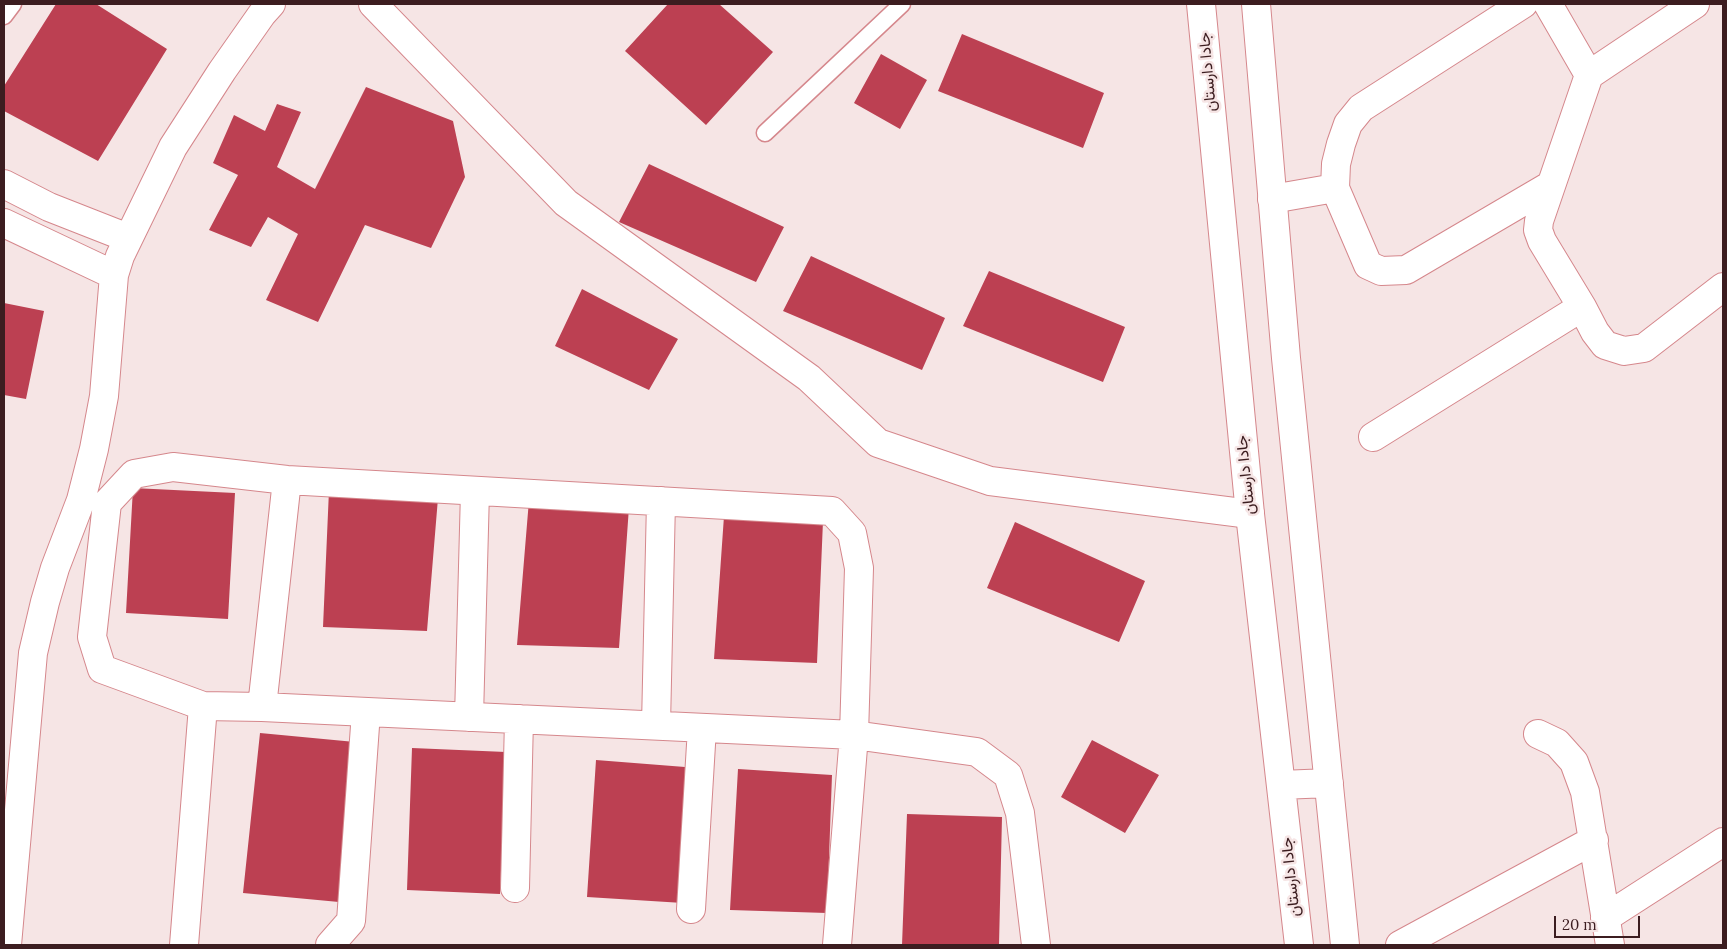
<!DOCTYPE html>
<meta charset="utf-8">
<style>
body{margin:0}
#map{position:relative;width:1727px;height:949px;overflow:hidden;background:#f6e5e5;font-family:Lora,serif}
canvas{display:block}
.frame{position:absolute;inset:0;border:5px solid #3c1d20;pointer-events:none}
.scale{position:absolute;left:1554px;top:916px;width:86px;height:22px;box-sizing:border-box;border:2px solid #3c1d20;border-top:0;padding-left:6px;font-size:15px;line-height:18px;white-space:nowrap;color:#3c1d20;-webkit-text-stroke:4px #f6e5e5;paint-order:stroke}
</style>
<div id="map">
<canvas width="1727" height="949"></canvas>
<div class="frame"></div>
<div class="scale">20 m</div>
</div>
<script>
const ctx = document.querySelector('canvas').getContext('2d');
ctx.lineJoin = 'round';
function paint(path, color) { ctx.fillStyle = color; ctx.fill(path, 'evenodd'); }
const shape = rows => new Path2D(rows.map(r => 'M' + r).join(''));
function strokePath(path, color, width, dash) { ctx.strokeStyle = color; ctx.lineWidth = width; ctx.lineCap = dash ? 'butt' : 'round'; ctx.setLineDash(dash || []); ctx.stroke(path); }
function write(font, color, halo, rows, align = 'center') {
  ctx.font = font + ' Lora,Vazirmatn,serif'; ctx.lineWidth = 5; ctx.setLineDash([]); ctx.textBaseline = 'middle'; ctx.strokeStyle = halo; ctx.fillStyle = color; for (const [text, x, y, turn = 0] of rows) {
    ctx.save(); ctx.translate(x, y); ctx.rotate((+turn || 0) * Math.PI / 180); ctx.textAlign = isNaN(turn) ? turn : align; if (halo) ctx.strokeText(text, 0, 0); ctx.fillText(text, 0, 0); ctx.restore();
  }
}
const building = shape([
 [56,4,96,4,167,49,98,161,4,111,4,86],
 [668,4,719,4,773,52,706,125,625,51],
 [962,34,1104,93,1083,148,938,91],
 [881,54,927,80,900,129,854,103],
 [366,87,453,121,465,177,431,248,365,225,318,322,266,300,298,234,268,217,251,247,209,230,238,175,213,163,234,115,265,131,277,104,301,112,277,167,315,189],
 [649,164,784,227,756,282,619,222],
 [811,256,945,318,922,370,783,311],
 [989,271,1125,327,1103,382,963,326],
 [582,289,678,339,649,390,555,346],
 [4,303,44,311,26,399,4,395],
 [133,488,235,493,228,619,126,613],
 [329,490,438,498,427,631,323,627],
 [529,500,629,507,619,648,517,645],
 [724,516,823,521,817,663,714,659],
 [1015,522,1145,581,1119,642,987,588],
 [260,733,355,742,339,902,243,893],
 [1092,740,1159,775,1125,833,1061,797],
 [412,748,506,752,500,894,407,890],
 [596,760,685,767,683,903,587,897],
 [738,769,832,775,827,913,730,910],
 [907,814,1002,817,999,945,902,945]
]);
const service = shape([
 [4,16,13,4],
 [765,133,902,4]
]);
const minor = shape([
 [373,4,566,203,809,378,878,443,990,481,1250,514],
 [1523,4,1361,108,1348,124,1341,144,1336,164,1335,188,1368,265,1381,271,1406,270,1551,185],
 [1548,4,1589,75,1539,221,1538,230,1542,241,1582,307,1595,332,1605,345,1624,351,1644,348,1723,287],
 [1589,75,1695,4],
 [4,184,49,207,128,238],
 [1272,199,1335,188],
 [4,223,114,275],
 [1373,437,1582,307],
 [203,706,102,669,92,637,107,503,134,474,173,467,287,480,832,511,852,533,859,568,854,735,837,945],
 [262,707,287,480],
 [469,717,475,491],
 [656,725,661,501],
 [1538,734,1557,743,1574,762,1585,792,1610,945],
 [515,888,519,719],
 [691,909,702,728],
 [1605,918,1723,842],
 [7,945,33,653,45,602,55,568,81,500,94,449,104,396,114,275,120,256,173,147,222,71,262,14,271,4],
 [184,945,203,706,262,707,854,735,977,752,1008,775,1020,813,1036,945],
 [330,945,351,921,366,712],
 [1400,945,1594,840]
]);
const secondary = shape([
 [1201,4,1250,514,1299,945],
 [1256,4,1286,358,1345,945],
 [1281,785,1329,783]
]);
const streetNames = [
 ["جادا دارستان",1208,72,-95],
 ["جادا دارستان",1246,475,-96],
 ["جادا دارستان",1291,877,-96]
];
paint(building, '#bc4052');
strokePath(service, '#d5878c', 19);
strokePath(minor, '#d5878c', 30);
strokePath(secondary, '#d5878c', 30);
strokePath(service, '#fff', 16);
strokePath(minor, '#fff', 28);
strokePath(secondary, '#fff', 28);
write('16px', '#3c1d20', '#f6e5e5', streetNames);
</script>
